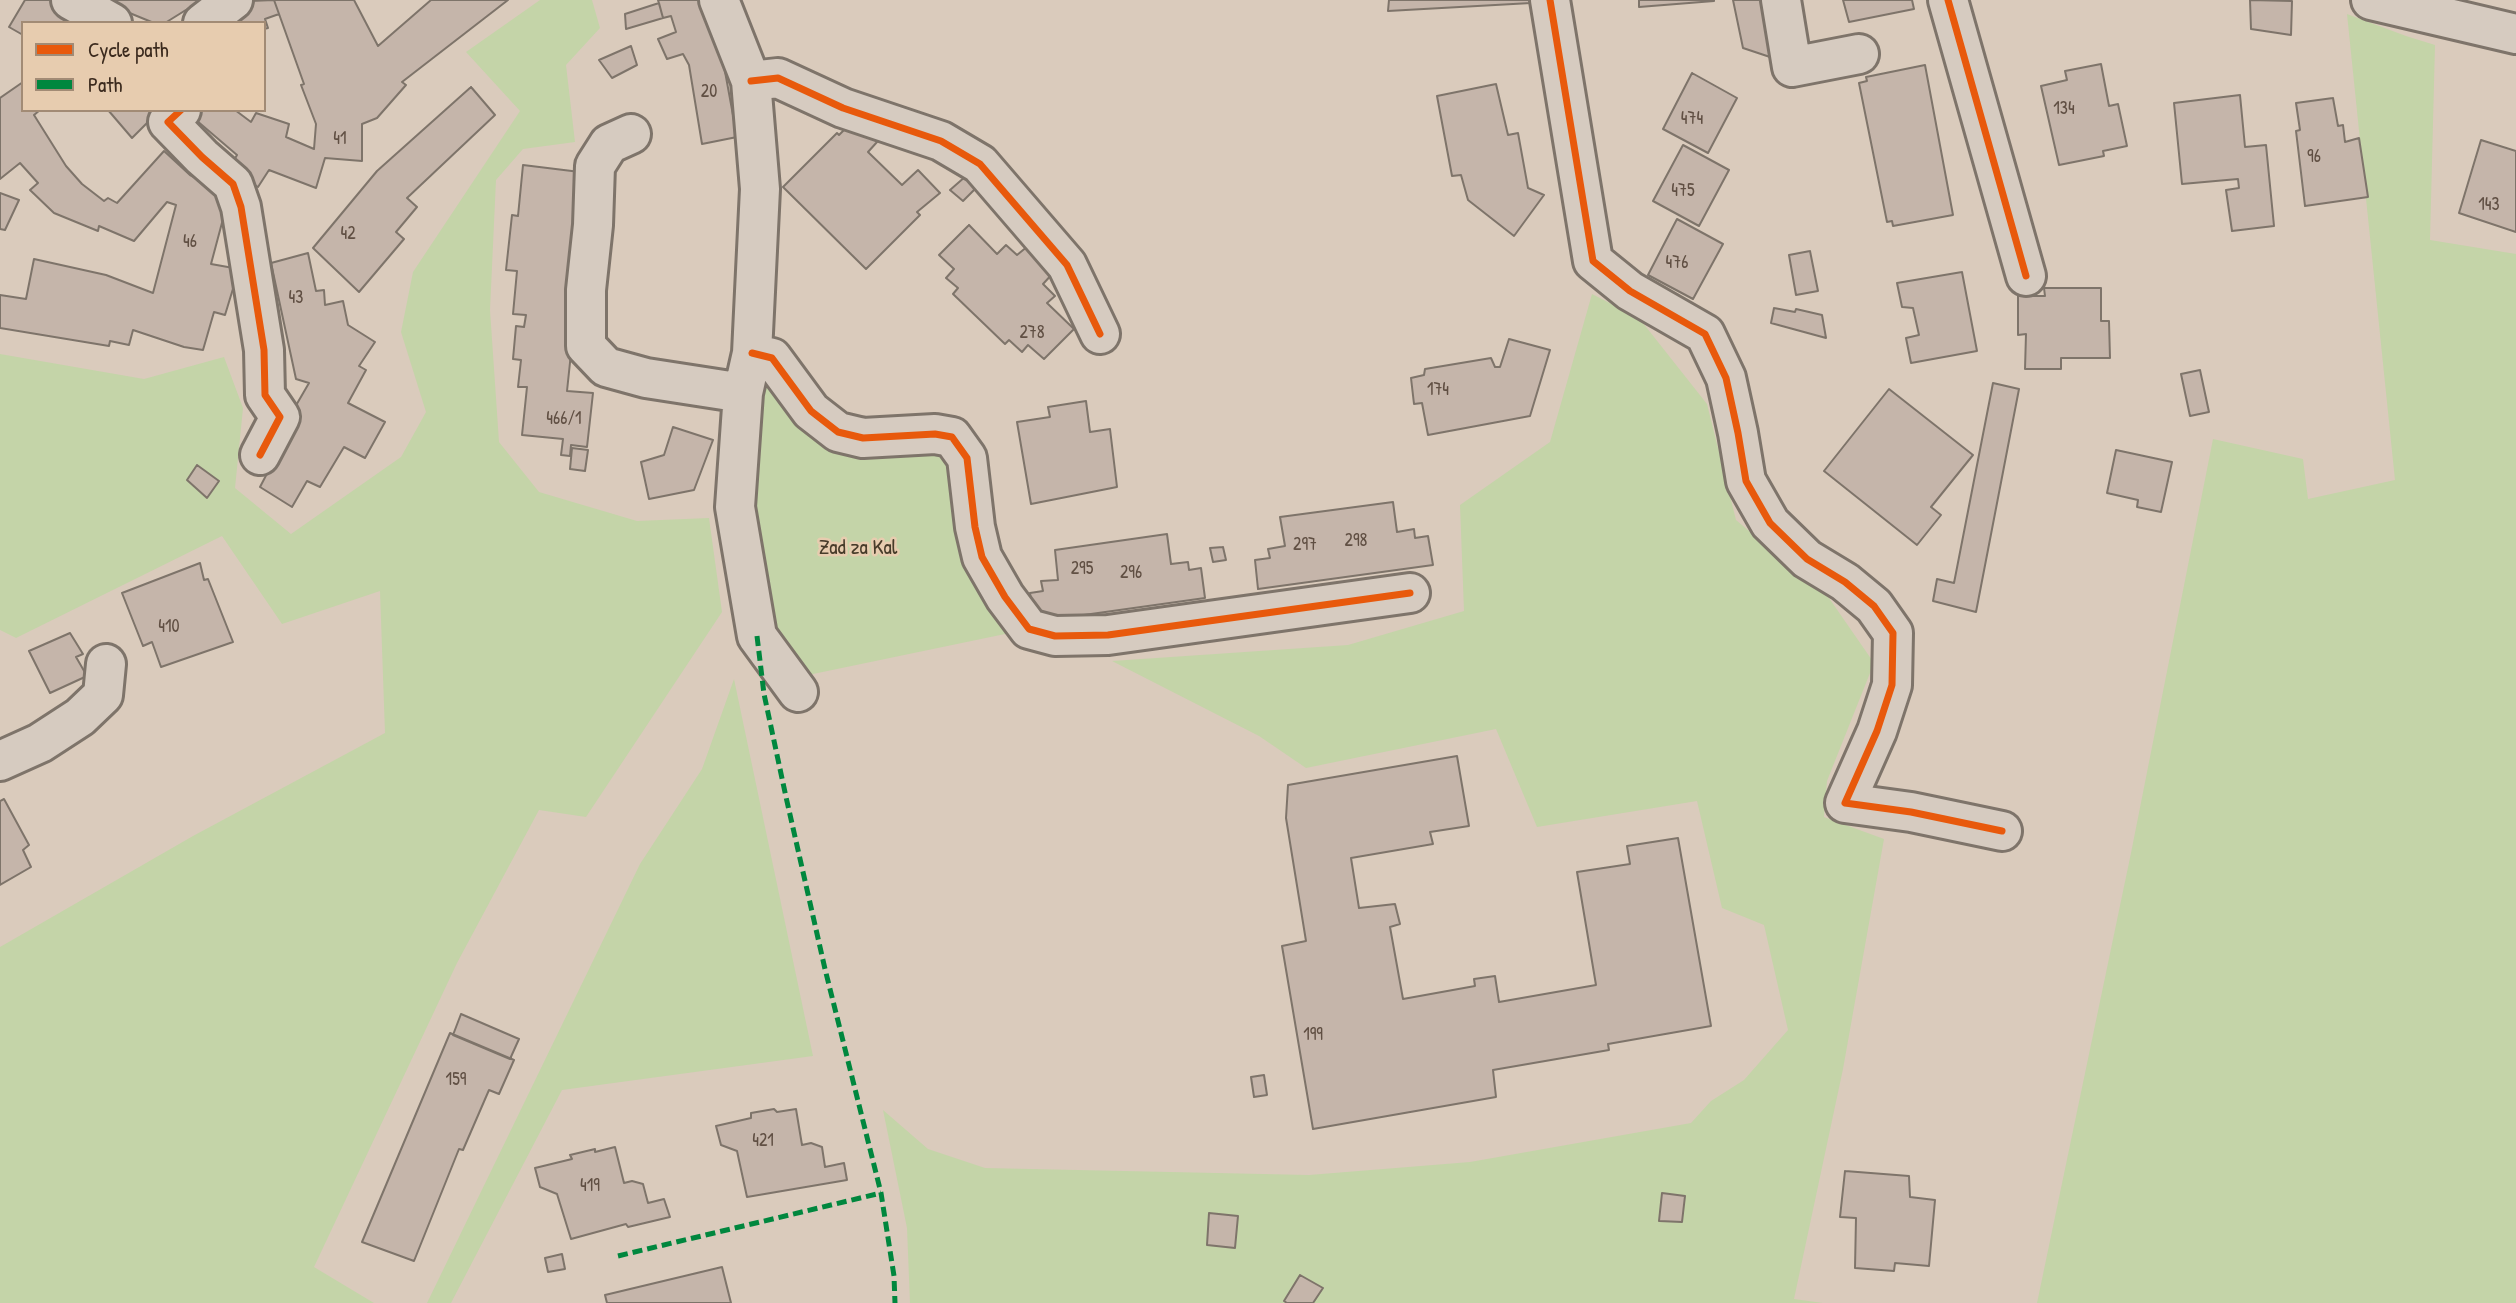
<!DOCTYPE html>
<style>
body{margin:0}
#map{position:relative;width:2516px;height:1303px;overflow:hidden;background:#dacbbc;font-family:"Patrick Hand",sans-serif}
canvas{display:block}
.legend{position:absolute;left:21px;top:21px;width:245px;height:91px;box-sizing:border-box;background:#e7ccaf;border:2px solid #a28b75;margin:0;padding:9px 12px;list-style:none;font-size:21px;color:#3b2a1e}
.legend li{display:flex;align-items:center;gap:14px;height:35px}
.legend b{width:35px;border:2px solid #a28b75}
</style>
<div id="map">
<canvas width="2516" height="1303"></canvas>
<ul class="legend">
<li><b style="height:9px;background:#e8590c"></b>Cycle path</li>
<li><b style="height:9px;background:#00873e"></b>Path</li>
</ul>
</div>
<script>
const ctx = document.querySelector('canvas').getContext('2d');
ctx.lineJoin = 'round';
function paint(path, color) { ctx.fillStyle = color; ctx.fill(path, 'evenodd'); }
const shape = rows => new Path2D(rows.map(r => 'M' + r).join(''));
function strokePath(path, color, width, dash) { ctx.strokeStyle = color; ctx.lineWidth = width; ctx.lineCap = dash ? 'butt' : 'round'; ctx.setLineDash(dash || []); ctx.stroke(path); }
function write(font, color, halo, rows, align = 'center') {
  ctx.font = font + ' "Patrick Hand",sans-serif'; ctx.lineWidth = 5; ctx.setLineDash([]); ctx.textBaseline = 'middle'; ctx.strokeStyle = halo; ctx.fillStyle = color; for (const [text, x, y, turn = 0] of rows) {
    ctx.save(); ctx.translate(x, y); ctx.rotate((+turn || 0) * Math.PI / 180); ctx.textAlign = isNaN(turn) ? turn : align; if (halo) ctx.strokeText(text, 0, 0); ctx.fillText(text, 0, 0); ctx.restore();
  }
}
const green = shape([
 [540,0,592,0,600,28,566,65,575,142,523,149,496,180,490,310,499,442,539,492,637,521,709,518,722,612,586,817,539,810,457,963,314,1267,374,1303,0,1303,0,947,193,836,385,733,380,591,282,624,222,536,16,638,0,630,0,354,144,379,224,357,243,408,235,488,291,534,401,457,426,412,401,332,413,272,520,111,466,52],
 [2347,14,2406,36,2435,45,2430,240,2516,254,2516,1303,2037,1303,2131,853,2213,439,2303,459,2308,499,2395,480],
 [1592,294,1639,318,1707,404,1736,520,1829,598,1874,663,1827,781,1824,817,1884,839,1843,1069,1794,1299,1823,1303,910,1303,907,1228,883,1110,928,1149,985,1168,1309,1175,1470,1162,1691,1123,1711,1101,1744,1080,1788,1030,1764,925,1722,908,1697,801,1537,827,1496,729,1306,768,1259,736,1112,661,1348,645,1464,611,1460,505,1550,442],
 [752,353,811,411,952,437,1029,629,789,679,735,507],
 [734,679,813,1056,562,1090,451,1303,427,1303,640,864,702,769]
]);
const building = shape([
 [25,0,52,0,90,23,23,23,23,35,9,27,25,0],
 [98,0,202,0,165,23,154,23,98,0],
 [274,0,354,0,378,46,431,0,508,0,402,82,406,85,377,118,362,124,362,161,325,158,316,188,269,170,258,187,229,169,237,155,196,120,201,110,235,110,251,122,256,113,289,124,286,137,314,149,316,124,301,85,304,84,274,0],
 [274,0,279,14,265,19,268,28,264,29,264,23,220,23,250,1,274,0],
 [658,0,706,0,722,55,737,137,702,144,689,65,683,54,667,59,658,39,676,32,671,16,663,18,658,0],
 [1389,0,1531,0,1531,3,1388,11,1389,0],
 [1639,0,1714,0,1714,1,1639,7,1639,0],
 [1733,0,1766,0,1776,59,1743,48,1733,0],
 [1843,0,1912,0,1914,9,1849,22,1843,0],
 [2250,0,2292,1,2291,35,2251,29,2250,0],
 [659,3,663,18,626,29,625,14,659,3],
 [631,46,637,65,612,78,599,60,631,46],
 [2101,64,2109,106,2118,104,2127,146,2103,151,2104,156,2059,165,2041,86,2067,80,2065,71,2101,64],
 [1925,65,1953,215,1893,226,1892,221,1887,222,1859,83,1867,81,1866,77,1925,65],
 [1692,73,1737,98,1708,153,1663,129,1692,73],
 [23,82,23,110,40,110,34,115,66,166,82,184,104,201,108,198,117,203,164,151,190,175,226,193,227,204,211,264,239,269,225,315,214,312,203,350,184,347,133,330,129,345,110,341,109,346,0,328,0,295,26,299,34,259,106,275,153,293,176,205,167,202,134,241,99,226,98,231,54,213,30,190,38,183,20,163,0,179,0,98,23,82],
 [1496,84,1508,135,1518,133,1528,188,1544,195,1514,236,1468,200,1461,175,1452,176,1437,96,1496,84],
 [471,87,495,115,407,198,417,207,396,232,404,239,359,292,313,248,377,171,471,87],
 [2240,95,2245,147,2266,145,2274,226,2232,231,2226,190,2239,188,2238,179,2182,184,2174,103,2240,95],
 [2333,98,2338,126,2343,125,2345,142,2359,138,2368,197,2305,206,2296,131,2300,130,2296,103,2333,98],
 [108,110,160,110,132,138,108,110],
 [855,119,877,142,868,152,902,185,918,170,940,193,917,212,920,215,866,269,783,187,837,133,839,135,855,119],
 [2481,140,2516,151,2516,232,2459,213,2481,140],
 [1683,145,1729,170,1699,226,1653,201,1683,145],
 [523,165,580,172,582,226,573,225,568,276,579,277,567,391,593,393,587,447,571,445,570,456,561,455,563,439,522,435,527,387,518,387,521,360,513,359,516,326,524,327,526,315,513,314,517,271,506,270,512,215,518,216,523,165],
 [966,176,977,187,963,201,950,190,966,176],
 [0,193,19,200,5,230,0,229,0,193],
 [1677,219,1723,244,1693,299,1648,275,1677,219],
 [969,225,997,254,1006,245,1017,255,1028,246,1055,271,1043,284,1055,296,1047,303,1074,329,1044,359,1028,345,1022,352,1009,340,1005,344,953,294,958,288,946,278,954,269,939,255,969,225],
 [1810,251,1818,291,1796,295,1789,255,1810,251],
 [308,253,316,291,324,290,325,305,343,301,348,325,375,342,359,366,366,370,348,403,385,422,365,458,344,447,320,487,307,481,292,507,260,487,296,418,291,414,309,383,296,379,271,263,308,253],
 [1962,272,1977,351,1911,363,1906,338,1919,335,1913,308,1902,307,1897,283,1962,272],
 [2044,288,2101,288,2101,321,2109,321,2110,358,2061,358,2061,369,2025,369,2026,334,2018,335,2018,296,2045,296,2044,288],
 [1774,308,1795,312,1796,309,1822,315,1826,338,1771,323,1774,308],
 [1509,339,1550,350,1530,416,1428,435,1422,403,1414,404,1411,378,1424,375,1425,369,1491,358,1495,367,1500,367,1509,339],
 [2200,370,2209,412,2190,416,2181,374,2200,370],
 [1993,383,2019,389,1976,612,1933,601,1937,579,1954,583,1993,383],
 [1889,389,1973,455,1931,507,1941,515,1917,545,1824,471,1889,389],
 [1086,401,1090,432,1110,429,1117,487,1031,504,1017,422,1050,417,1048,407,1086,401],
 [673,427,713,440,694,490,649,499,641,462,664,455,673,427],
 [572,448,588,450,585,471,570,469,572,448],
 [2116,450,2172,462,2161,512,2137,507,2138,500,2107,493,2116,450],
 [197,465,219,481,207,498,187,480,197,465],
 [1393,502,1397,532,1414,529,1415,538,1428,536,1433,565,1258,589,1255,560,1270,558,1268,549,1285,546,1280,517,1393,502],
 [1167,534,1171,564,1188,562,1189,570,1201,568,1205,598,1034,622,1030,593,1043,591,1041,581,1058,580,1055,550,1167,534],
 [1223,547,1226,560,1213,562,1210,548,1223,547],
 [200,563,204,580,208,579,233,642,161,667,152,642,143,646,122,593,200,563],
 [70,633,83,654,76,657,87,676,50,693,29,651,70,633],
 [1457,756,1469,826,1430,832,1433,844,1351,858,1359,908,1395,904,1400,924,1390,927,1403,999,1475,986,1474,979,1495,976,1499,1002,1596,985,1577,872,1630,864,1627,846,1678,838,1711,1026,1608,1044,1609,1050,1493,1070,1496,1097,1313,1129,1282,946,1306,941,1286,818,1288,785,1457,756],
 [4,799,29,845,23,850,31,867,0,885,0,801,4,799],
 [461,1014,519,1039,510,1059,453,1035,461,1014],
 [450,1033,514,1060,499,1094,489,1090,463,1150,459,1149,414,1261,362,1242,450,1033],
 [1264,1075,1267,1095,1254,1097,1251,1077,1264,1075],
 [774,1109,777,1112,796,1109,802,1145,811,1143,822,1147,825,1167,844,1163,847,1180,747,1197,737,1151,721,1145,716,1126,751,1118,751,1113,774,1109],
 [615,1147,624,1183,632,1181,643,1184,648,1203,664,1199,670,1217,628,1227,626,1224,571,1239,557,1194,540,1187,535,1168,572,1159,570,1155,595,1149,595,1152,615,1147],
 [1845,1171,1909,1176,1910,1197,1935,1200,1929,1266,1895,1263,1894,1271,1855,1268,1856,1218,1840,1217,1845,1171],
 [1662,1193,1685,1196,1682,1222,1659,1221,1662,1193],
 [1209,1213,1238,1216,1235,1248,1207,1245,1209,1213],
 [562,1254,565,1269,548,1272,545,1258,562,1254],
 [722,1267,731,1303,607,1303,605,1295,722,1267],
 [1300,1275,1323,1288,1313,1303,1287,1303,1284,1301,1300,1275]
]);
const minor = shape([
 [71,0,112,23],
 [719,0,751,81,760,189,752,353,743,393,735,507,757,636,798,692],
 [1550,0,1593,261,1630,291,1705,334,1726,378,1738,433,1746,481,1770,523,1807,559,1845,582,1874,606,1893,633,1892,685,1877,731,1845,803,1911,812,2002,831],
 [1781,0,1792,67,1859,54],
 [1948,0,2026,276],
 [203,23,233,0],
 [751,81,778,78,843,108,941,141,980,164,1067,265,1100,334],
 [181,110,168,122,202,157,233,184,241,207,264,350,265,395,280,417,260,455],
 [631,134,609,144,595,166,593,225,586,290,586,346,606,367,646,378,743,393],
 [752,353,772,358,811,411,838,432,863,438,935,434,952,437,967,458,975,527,982,557,1005,597,1029,629,1055,636,1108,635,1410,593],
 [0,761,40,743,80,717,103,695,106,664]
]);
const tertiary = shape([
 [2371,0,2516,34]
]);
const quiet = shape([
 [757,636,764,694,786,797,825,969,881,1193,894,1276,895,1303],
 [618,1256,881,1193]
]);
const cycleway = shape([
 [1550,0,1593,261,1630,291,1705,334,1726,378,1738,433,1746,481,1770,523,1807,559,1845,582,1874,606,1893,633,1892,685,1877,731,1845,803,1911,812,2002,831],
 [1948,0,2026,276],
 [751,81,778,78,843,108,941,141,980,164,1067,265,1100,334],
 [181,110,168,122,202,157,233,184,241,207,264,350,265,395,280,417,260,455],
 [752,353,772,358,811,411,838,432,863,438,935,434,952,437,967,458,975,527,982,557,1005,597,1029,629,1055,636,1108,635,1410,593]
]);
const numberNames = [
 ["20",709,92],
 ["134",2064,109],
 ["474",1692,119],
 ["41",340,139],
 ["96",2314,157],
 ["475",1683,191],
 ["143",2489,205],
 ["42",348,234],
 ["46",190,242],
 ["476",1677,263],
 ["43",296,298],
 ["278",1032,333],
 ["174",1438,390],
 ["466/1",564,419],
 ["298",1356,541],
 ["297",1305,545],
 ["295",1082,569],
 ["296",1131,573],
 ["410",169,627],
 ["199",1313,1035],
 ["159",456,1080],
 ["421",763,1141],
 ["419",590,1186]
];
const parkNames = [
 ["Zad za Kal",858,548]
];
paint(green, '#c4d4a8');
paint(building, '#c5b5aa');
strokePath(building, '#7e746a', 2);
strokePath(minor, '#7e746a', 44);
strokePath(tertiary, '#7e746a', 44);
strokePath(minor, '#d6cbc0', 38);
strokePath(tertiary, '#d6cbc0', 38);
strokePath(quiet, '#00873e', 5, [10, 5]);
strokePath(cycleway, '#e8590c', 7);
write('18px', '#604f43', null, numberNames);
write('21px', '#473c2a', '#e7ccaf', parkNames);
</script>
